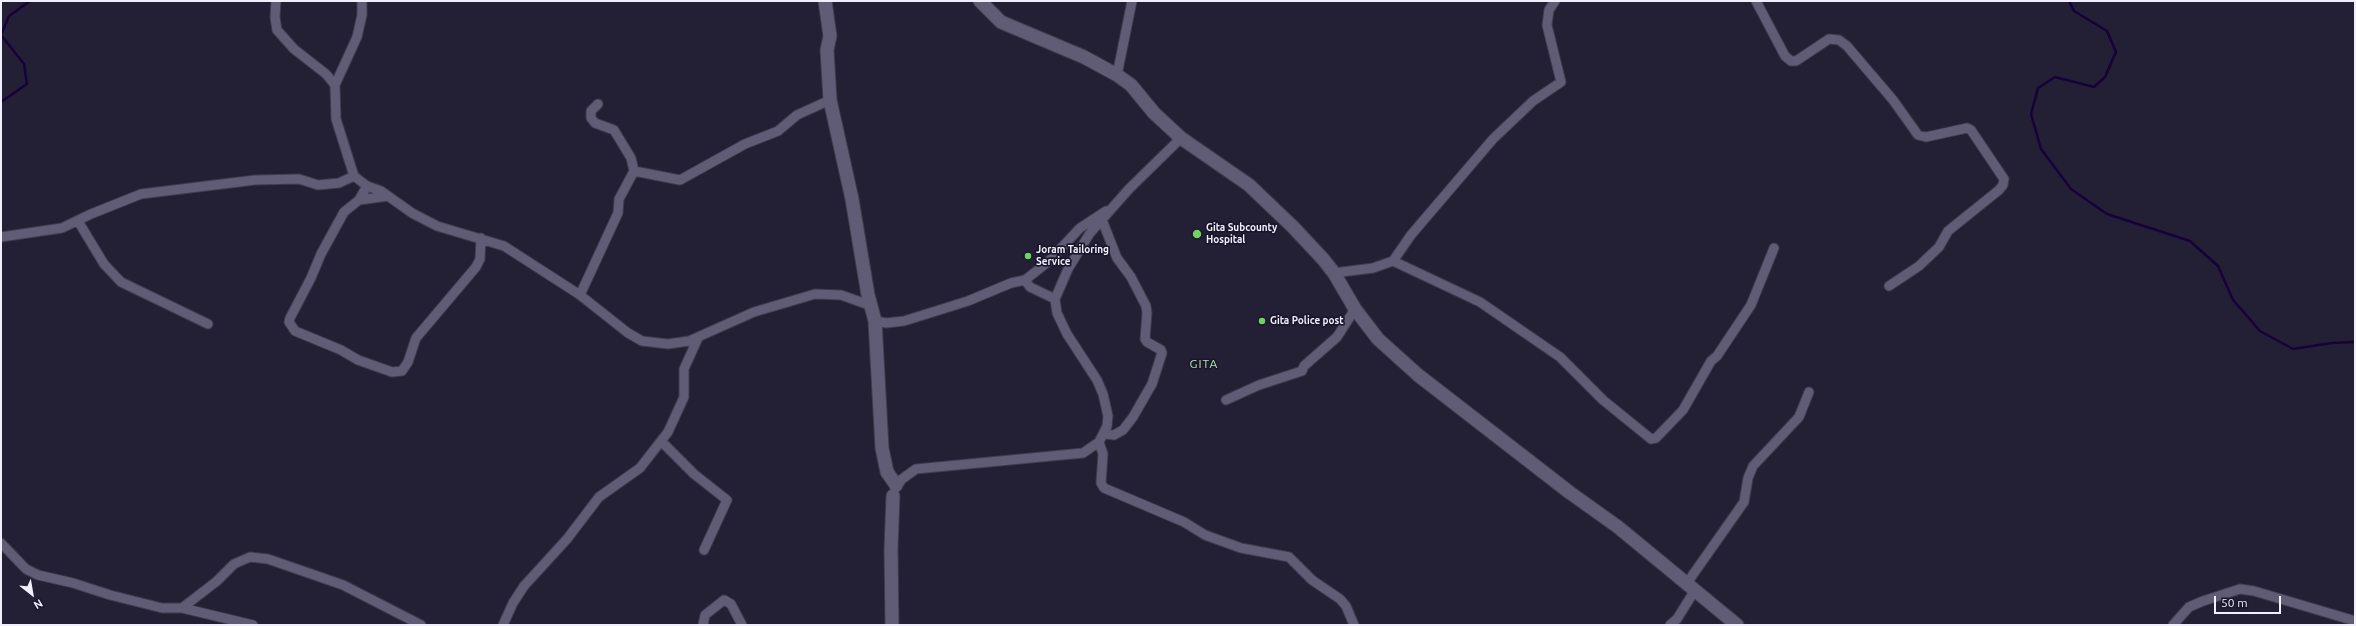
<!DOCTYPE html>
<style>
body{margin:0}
#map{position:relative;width:2356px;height:626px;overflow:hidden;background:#232035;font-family:Ubuntu,sans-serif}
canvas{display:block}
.frame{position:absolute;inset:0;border:2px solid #f1effe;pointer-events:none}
.north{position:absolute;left:12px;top:574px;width:40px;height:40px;-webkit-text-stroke:3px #1a162b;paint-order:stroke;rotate:149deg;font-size:11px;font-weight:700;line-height:16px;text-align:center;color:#f1effe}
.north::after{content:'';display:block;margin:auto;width:14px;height:18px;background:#f1effe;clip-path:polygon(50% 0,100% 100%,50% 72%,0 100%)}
.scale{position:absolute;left:2214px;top:596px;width:67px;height:18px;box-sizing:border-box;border:2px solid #f1effe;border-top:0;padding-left:5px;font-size:12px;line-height:14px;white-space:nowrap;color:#f1effe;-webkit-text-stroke:3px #1a162b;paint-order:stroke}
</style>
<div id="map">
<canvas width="2356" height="626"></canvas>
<div class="frame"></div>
<div class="north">N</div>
<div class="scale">50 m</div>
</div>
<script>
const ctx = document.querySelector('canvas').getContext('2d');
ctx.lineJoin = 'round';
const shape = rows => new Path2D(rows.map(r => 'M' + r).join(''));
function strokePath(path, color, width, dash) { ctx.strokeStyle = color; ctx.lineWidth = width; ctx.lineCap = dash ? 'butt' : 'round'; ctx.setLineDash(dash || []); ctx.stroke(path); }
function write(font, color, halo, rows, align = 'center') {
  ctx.font = font + ' Ubuntu,sans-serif'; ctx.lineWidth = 3.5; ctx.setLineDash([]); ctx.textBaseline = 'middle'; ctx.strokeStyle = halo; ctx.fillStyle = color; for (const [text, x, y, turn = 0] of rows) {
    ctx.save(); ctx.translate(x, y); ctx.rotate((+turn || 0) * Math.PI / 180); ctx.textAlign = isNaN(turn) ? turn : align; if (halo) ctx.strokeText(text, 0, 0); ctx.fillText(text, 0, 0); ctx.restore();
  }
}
const stream = shape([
 [2069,1,2074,11,2107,31,2116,52,2105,77,2094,87,2055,77,2038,88,2031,114,2041,149,2071,189,2107,214,2190,241,2218,266,2233,300,2260,331,2293,349,2332,343,2355,342],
 [1,35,24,64,27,84,1,102],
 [1,35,9,16,30,1]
]);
const street = shape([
 [276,1,275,17,277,30,294,49,326,74,335,85],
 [362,1,362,15,357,37,335,85,336,119,354,176,367,186,381,191,412,213,437,226,504,246,580,295,628,333,642,341,668,344,689,341,754,312,815,294,841,295,872,306],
 [1756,1,1785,56,1791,61,1796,61,1829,39,1839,40,1847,46,1893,100,1918,135,1926,137,1967,128,1971,130,2004,179,2003,185,1999,190,1948,231,1939,247,1919,266,1889,286],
 [1117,75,1132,1],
 [634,171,680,180,745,144,778,131,797,115,830,100],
 [367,186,359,200,344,212,321,254,311,278,290,318,289,322,295,331,341,350,358,360,392,372,402,371,408,362,416,338,476,267,480,259,481,238],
 [359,200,388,196],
 [1102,220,1117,258,1131,277,1146,306,1147,313,1145,339,1147,342,1161,350,1162,353,1152,384,1133,417,1123,430,1114,435,1105,434],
 [78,221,104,264,121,282,208,324],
 [1,237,62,228,91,214,141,194,255,180,299,179,318,185,339,183,354,176],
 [1393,261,1480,302,1541,344,1560,357,1603,400,1651,439,1656,438,1683,410,1711,361,1717,356,1751,305,1774,248],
 [1334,273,1373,268,1393,261,1411,235,1493,139,1533,101,1561,82,1547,25,1549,10,1555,1],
 [1025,280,1030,287,1055,299],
 [580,295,618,213,619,199,634,171,631,158,614,130,595,123,591,118,591,111,598,104],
 [875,321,886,323,904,321,968,301,1011,283,1025,280,1048,262,1080,228,1106,211],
 [1226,400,1259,385,1302,371,1304,366,1337,337,1355,309],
 [661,441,694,474,727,500,704,550],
 [1099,442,1103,454,1101,483,1104,488,1184,522,1205,535,1241,548,1289,557,1312,580,1340,599,1346,606,1354,625],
 [895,489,902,479,916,469,1083,453,1099,442,1107,426,1108,416,1103,394,1097,380,1067,334,1057,313,1055,299,1068,269,1090,233,1129,189,1181,138],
 [1,543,26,569,38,575,73,583,110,595,162,608,182,608,253,625],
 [1687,583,1744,502,1748,478,1753,466,1799,417,1809,392],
 [182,608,217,581,234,564,250,557,268,559,343,585,421,625],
 [503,625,513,603,524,586,567,539,599,497,640,468,668,432,684,397,684,369,698,338],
 [703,625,705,615,724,600,731,604,742,625],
 [1670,625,1677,619,1695,590],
 [2173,625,2189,607,2203,601,2240,589,2254,591,2355,621]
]);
const secondary = shape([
 [825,1,830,36,827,50,830,100,852,199,868,295,875,321,882,448,887,472,896,485],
 [980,1,1001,22,1084,57,1117,75,1131,85,1154,113,1181,138,1249,185,1293,227,1323,259,1334,273,1355,309,1378,339,1418,375,1569,492,1618,527,1737,625],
 [892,625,891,549,893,496]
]);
const markers = [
 [1197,234,5,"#6fd360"],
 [1028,256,4,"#6fd360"],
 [1262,321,4,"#6fd360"]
];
const poiNames = [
 ["Gita Subcounty",1206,228],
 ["Hospital",1206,240],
 ["Joram Tailoring",1036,250],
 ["Service",1036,262],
 ["Gita Police post",1270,321]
];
const quarterNames = [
 ["GITA",1204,364]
];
strokePath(stream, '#160239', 2.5);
strokePath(street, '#3f3c4e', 11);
strokePath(secondary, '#3f3c4e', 15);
strokePath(street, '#605c75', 9);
strokePath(secondary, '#605c75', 13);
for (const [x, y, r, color] of markers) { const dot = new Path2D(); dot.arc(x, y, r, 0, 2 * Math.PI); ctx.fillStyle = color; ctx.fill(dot); strokePath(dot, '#1a162b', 1.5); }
write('bold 10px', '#f1effe', '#1a162b', poiNames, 'left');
ctx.letterSpacing = '1px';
write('12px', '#b1e7a9', '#1a162b', quarterNames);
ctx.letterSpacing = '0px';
</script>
